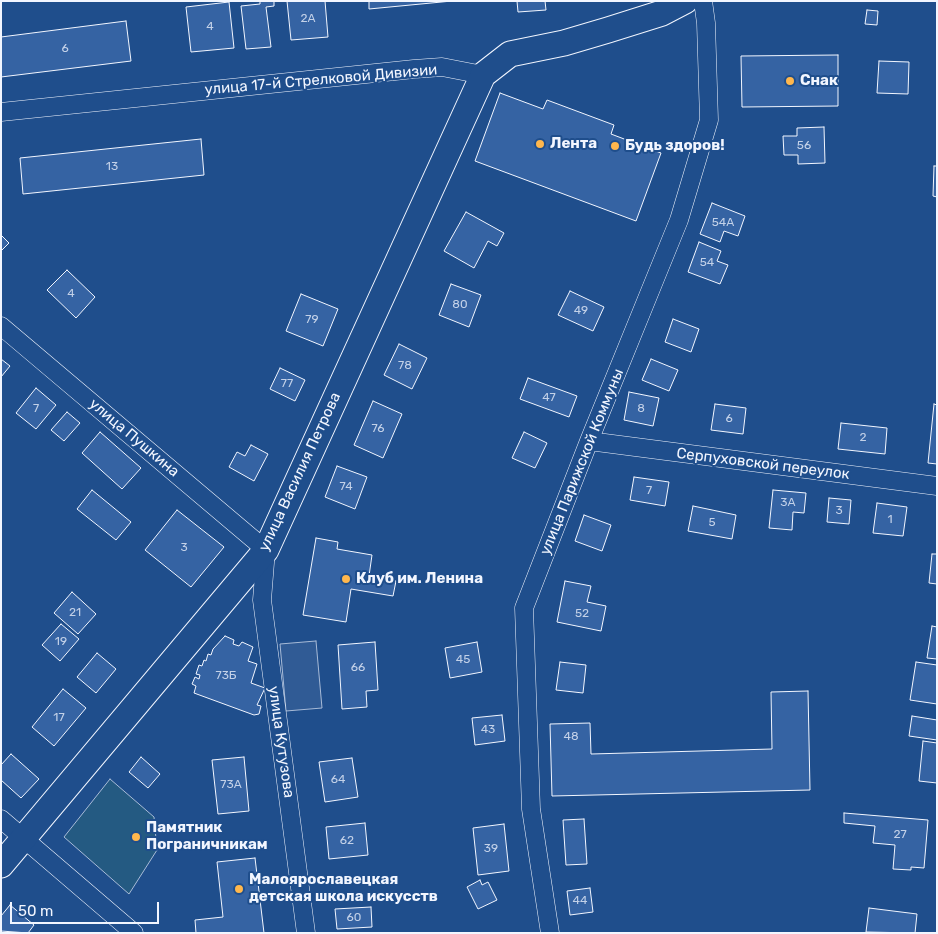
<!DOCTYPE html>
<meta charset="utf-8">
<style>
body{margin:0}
#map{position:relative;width:938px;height:934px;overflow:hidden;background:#1f4e8c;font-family:Rubik,sans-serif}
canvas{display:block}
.frame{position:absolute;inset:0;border:2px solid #f2f6ff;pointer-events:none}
.scale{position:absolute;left:10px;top:902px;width:149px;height:22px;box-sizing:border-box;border:2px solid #f2f6ff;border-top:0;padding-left:6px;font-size:15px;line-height:18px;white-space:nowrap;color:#f2f6ff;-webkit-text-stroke:4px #1f4e8c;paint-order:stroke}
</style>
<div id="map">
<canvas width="938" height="934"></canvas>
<div class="frame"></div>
<div class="scale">50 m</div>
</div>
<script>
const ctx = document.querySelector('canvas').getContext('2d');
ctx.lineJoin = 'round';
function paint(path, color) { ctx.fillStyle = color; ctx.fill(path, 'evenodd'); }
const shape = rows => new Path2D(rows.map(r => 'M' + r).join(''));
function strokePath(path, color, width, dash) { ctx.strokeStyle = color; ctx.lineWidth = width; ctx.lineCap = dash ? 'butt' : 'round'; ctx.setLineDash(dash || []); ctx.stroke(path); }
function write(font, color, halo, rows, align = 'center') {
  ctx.font = font + ' Rubik,sans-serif'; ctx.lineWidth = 4; ctx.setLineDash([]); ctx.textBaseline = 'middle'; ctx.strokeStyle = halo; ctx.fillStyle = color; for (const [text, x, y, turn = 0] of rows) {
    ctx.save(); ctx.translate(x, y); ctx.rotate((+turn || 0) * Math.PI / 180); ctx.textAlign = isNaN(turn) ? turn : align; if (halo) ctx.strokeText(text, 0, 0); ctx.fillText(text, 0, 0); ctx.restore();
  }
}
const green = shape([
 [110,779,154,817,157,850,129,894,64,837,110,779]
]);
const parking = shape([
 [316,641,322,708,286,711,280,644,316,641]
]);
const building = shape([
 [260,1,274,1,274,6,266,7,271,47,246,49,241,6,260,4,260,1],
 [287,1,325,1,328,37,291,40,287,1],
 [369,1,452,1,369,9,369,1],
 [517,1,545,1,546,10,518,12,517,1],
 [229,2,234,48,191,52,186,7,229,2],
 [867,10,878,11,877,25,865,24,867,10],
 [126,21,131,61,1,77,1,37,126,21],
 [838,55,838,106,742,107,741,56,838,55],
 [879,61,909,62,908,94,877,93,879,61],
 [500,93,543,109,547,100,614,125,611,134,661,153,636,221,475,161,500,93],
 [824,127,825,163,798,164,798,155,784,155,783,136,797,136,797,128,824,127],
 [201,139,204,175,23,194,20,158,201,139],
 [934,166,937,166,937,197,933,196,934,166],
 [712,203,745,216,738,236,724,231,720,242,700,234,712,203],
 [466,212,504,233,497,246,488,241,474,268,444,251,466,212],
 [1,235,9,243,1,251,1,235],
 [699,242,721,251,717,261,728,265,720,284,688,272,699,242],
 [67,270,95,297,76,318,47,290,67,270],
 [451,284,481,295,469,327,439,315,451,284],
 [570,291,604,307,593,331,558,315,570,291],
 [301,294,338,309,323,346,286,331,301,294],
 [673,319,699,329,691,352,665,342,673,319],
 [399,344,427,358,412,389,384,375,399,344],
 [1,359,10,366,1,377,1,359],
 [651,359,678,370,669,391,642,380,651,359],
 [280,368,305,380,295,401,270,389,280,368],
 [528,378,577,396,569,417,520,399,528,378],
 [36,388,56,405,36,429,16,413,36,388],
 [629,392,659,398,653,426,624,420,629,392],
 [373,401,402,414,383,458,354,445,373,401],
 [715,404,746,408,743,434,711,430,715,404],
 [934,404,937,405,937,464,928,463,934,404],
 [67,412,80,423,64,441,51,430,67,412],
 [841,423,887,428,885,454,838,449,841,423],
 [100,432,141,468,122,489,82,453,100,432],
 [524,432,547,443,535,468,512,458,524,432],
 [251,445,268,454,254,481,229,467,237,452,245,456,251,445],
 [337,466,367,477,355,509,325,497,337,466],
 [634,477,669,482,665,506,630,500,634,477],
 [92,490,131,522,116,540,77,509,92,490],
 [773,490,806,493,804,513,793,512,792,530,769,528,773,490],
 [829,498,851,500,849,524,827,522,829,498],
 [877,503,907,507,903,536,873,533,877,503],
 [693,506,736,515,732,539,688,531,693,506],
 [177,510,224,547,191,587,145,550,177,510],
 [584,515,611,525,602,551,575,541,584,515],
 [316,538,338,542,337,549,372,555,369,576,396,581,393,596,351,589,346,622,303,615,316,538],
 [932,554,937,554,937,584,929,583,932,554],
 [565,581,591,586,587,602,606,606,601,631,557,622,565,581],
 [72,592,96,614,78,634,54,613,72,592],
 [61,624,79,639,60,661,42,645,61,624],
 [932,626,937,627,937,659,927,658,932,626],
 [225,636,234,640,233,644,239,646,242,642,253,647,248,661,257,664,251,683,265,688,257,705,261,706,259,714,254,715,194,693,196,686,192,684,195,677,199,679,200,675,196,674,199,665,202,666,204,660,206,661,208,654,211,655,213,649,225,636],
 [375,642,378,690,366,691,367,707,342,709,338,645,375,642],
 [477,642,482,672,450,678,445,648,477,642],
 [97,653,116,669,96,693,77,677,97,653],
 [560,662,586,665,583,693,556,690,560,662],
 [916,662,937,665,937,704,910,700,916,662],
 [63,689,86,708,54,746,32,727,63,689],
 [808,691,810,790,552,796,550,724,590,723,591,754,772,749,771,692,808,691],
 [502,715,505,741,475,745,472,718,502,715],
 [912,716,937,720,937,740,909,736,912,716],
 [923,741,937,743,937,783,919,781,923,741],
 [11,754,39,779,21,798,1,780,1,765,11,754],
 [141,757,160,774,148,788,129,772,141,757],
 [244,757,249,811,218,814,212,760,244,757],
 [352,758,358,797,325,802,319,762,352,758],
 [844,813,928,820,924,868,911,867,911,870,893,869,895,845,873,843,875,826,844,823,844,813],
 [584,819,587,864,566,865,563,820,584,819],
 [365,823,368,855,329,859,326,827,365,823],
 [504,824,509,871,478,875,473,828,504,824],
 [255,858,264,933,196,933,195,920,223,917,217,862,255,858],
 [480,880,482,885,488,882,497,900,478,909,467,887,480,880],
 [590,888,593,912,570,915,567,891,590,888],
 [10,905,34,925,28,933,1,931,1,916,10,905],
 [371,907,372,927,337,929,335,909,371,907],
 [869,908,917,914,915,933,866,932,869,908]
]);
const minor = shape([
 [1,112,414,69,442,67,483,75],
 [1,326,266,550,262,600,306,933],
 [589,441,937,486],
 [1,819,134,933],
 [550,933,531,809,524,608,589,441,679,220,709,120,706,23,703,1]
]);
const secondary = shape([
 [1,865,266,550,483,75,510,54,564,43,608,30,662,13,685,1]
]);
const markers = [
 [790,81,5,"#ffb74d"],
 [540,144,5,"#ffb74d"],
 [615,146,5,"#ffb74d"],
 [346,579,5,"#ffb74d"],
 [136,837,5,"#ffb74d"],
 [239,889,5,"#ffb74d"]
];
const numberNames = [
 ["2А",308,19],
 ["4",210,27],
 ["6",65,49],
 ["56",804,146],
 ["13",112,167],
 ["54А",723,223],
 ["54",707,263],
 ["4",71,294],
 ["80",460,305],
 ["49",581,311],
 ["79",312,320],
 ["78",405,366],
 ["77",287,384],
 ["47",549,398],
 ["7",36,409],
 ["8",641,409],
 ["6",729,419],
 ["76",378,429],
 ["2",863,438],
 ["74",346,487],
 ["7",649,491],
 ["3А",788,503],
 ["3",839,511],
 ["1",890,520],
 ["5",712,523],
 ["3",184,548],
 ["21",75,613],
 ["52",582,614],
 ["19",61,642],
 ["45",463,660],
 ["66",358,668],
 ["73Б",226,676],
 ["17",59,718],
 ["43",488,730],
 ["48",571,737],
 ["64",338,780],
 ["73А",231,785],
 ["27",900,835],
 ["62",347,841],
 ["39",491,849],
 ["44",580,901],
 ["60",354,918]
];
const streetNames = [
 ["улица 17-й Стрелковой Дивизии",321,80,-5],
 ["улица Пушкина",134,438,40],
 ["улица Парижской Коммуны",582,462,-68],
 ["Серпуховской переулок",763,464,7],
 ["улица Василия Петрова",300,472,-65],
 ["улица Кутузова",281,742,82]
];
const poiNames = [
 ["Снак",800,81],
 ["Лента",550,144],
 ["Будь здоров!",625,146],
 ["Клуб им. Ленина",356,579],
 ["Памятник",146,828],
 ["Пограничникам",146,845],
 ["Малоярославецкая",249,880],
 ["детская школа искусств",249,897]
];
paint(green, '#245a82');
strokePath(green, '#a8bbd7', 1);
paint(parking, '#305b95');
strokePath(parking, '#a8bbd7', 1);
paint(building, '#3563a3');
strokePath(building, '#f2f6ff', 1);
strokePath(minor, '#f2f6ff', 19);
strokePath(secondary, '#f2f6ff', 27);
strokePath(minor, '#1f4e8c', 18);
strokePath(secondary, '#1f4e8c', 25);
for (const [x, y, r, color] of markers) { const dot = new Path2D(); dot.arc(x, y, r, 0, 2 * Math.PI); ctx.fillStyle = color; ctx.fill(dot); strokePath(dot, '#1f4e8c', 2); }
write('12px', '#c3d1e8', null, numberNames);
write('15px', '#f2f6ff', '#1f4e8c', streetNames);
write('bold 15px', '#f2f6ff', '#1f4e8c', poiNames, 'left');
</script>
